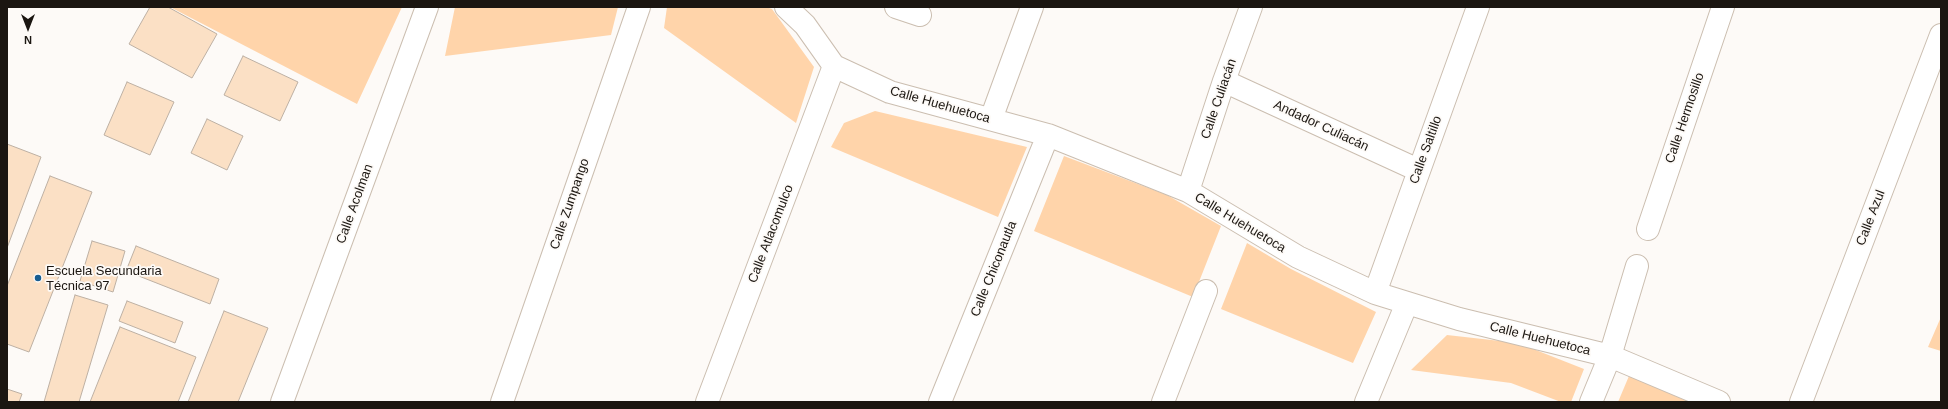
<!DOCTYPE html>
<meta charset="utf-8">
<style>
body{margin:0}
#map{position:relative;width:1948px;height:409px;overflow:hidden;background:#fdfaf7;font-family:Arial,sans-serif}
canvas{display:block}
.frame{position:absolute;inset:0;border:8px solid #1b1611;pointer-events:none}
.north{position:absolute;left:8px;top:8px;width:40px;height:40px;-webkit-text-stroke:3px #fdfaf7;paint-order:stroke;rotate:180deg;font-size:11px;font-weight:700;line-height:16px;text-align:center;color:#1b1611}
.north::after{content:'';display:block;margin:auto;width:14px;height:18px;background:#1b1611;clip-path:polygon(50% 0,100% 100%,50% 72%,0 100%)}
</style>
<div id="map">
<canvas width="1948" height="409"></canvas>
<div class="frame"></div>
<div class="north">N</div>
</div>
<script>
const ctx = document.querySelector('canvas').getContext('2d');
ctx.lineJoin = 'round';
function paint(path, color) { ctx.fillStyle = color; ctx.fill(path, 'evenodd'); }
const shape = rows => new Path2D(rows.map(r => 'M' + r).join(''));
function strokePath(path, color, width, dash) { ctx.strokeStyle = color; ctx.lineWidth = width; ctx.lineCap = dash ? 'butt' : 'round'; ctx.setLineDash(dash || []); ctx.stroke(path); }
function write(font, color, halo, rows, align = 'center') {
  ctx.font = font + ' Arial,sans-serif'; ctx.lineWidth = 3.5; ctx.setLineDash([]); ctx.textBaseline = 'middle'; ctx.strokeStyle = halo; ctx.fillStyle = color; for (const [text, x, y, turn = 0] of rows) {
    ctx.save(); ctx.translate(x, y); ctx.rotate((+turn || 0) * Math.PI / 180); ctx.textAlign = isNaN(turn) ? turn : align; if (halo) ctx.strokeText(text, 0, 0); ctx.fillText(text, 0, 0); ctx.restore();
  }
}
const green = shape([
 [170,7,402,7,357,104],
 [455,7,618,7,611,35,445,56],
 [667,7,766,7,772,9,814,67,796,123,664,28],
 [875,111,1027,147,998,217,831,147,844,123],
 [1064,156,1167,195,1221,226,1193,297,1034,231],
 [1247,243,1291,269,1376,312,1353,363,1221,309],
 [1941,317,1941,351,1928,347],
 [1447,335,1518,343,1584,369,1571,402,1561,402,1511,383,1411,370],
 [1629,376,1689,402,1618,402]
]);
const building = shape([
 [150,7,168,7,217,34,192,78,129,44,150,7],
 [243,56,298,82,280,121,224,95,243,56],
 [127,82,174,102,150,155,104,135,127,82],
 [207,119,243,136,227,170,191,153,207,119],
 [7,144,41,157,7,248,7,144],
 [50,176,92,192,29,352,7,344,7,286,50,176],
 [92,241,125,251,113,292,80,281,92,241],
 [136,246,219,279,210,304,126,271,136,246],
 [75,295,108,305,79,402,44,402,75,295],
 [127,301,183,322,175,343,119,321,127,301],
 [224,311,268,328,238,402,188,402,224,311],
 [120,327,196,357,178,402,90,402,120,327],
 [7,389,22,394,19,402,7,402,7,389]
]);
const minor = shape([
 [786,7,805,25,834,66,890,92,1048,135,1188,191,1298,257,1375,293,1459,319,1610,356,1719,402],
 [896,7,920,15],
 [1224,81,1418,170],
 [991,119,1032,7],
 [1188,191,1224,81,1251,7],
 [1648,229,1723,7],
 [1375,293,1478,7],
 [282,402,427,7],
 [502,402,639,7],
 [707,402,834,66],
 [940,402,1048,135],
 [1163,402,1206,291],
 [1366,402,1407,303],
 [1591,402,1610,356,1637,266],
 [1801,402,1941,35]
]);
const markers = [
 [38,278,4,"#175d91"]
];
const streetNames = [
 ["Calle Culiacán",1219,99,-71],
 ["Calle Huehuetoca",940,105,16],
 ["Calle Hermosillo",1685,118,-71],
 ["Andador Culiacán",1321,126,25],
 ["Calle Saltillo",1426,150,-70],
 ["Calle Acolman",355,204,-70],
 ["Calle Zumpango",570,204,-71],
 ["Calle Azul",1871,218,-69],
 ["Calle Huehuetoca",1240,223,31],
 ["Calle Atlacomulco",771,234,-69],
 ["Calle Chiconautla",994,269,-68],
 ["Calle Huehuetoca",1540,339,14]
];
const poiNames = [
 ["Escuela Secundaria",46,271],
 ["Técnica 97",46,286]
];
paint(green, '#ffd4aa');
paint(building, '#fbe0c5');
strokePath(building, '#bdb0a3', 1);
strokePath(minor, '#cbbeb0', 24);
strokePath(minor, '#fff', 22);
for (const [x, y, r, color] of markers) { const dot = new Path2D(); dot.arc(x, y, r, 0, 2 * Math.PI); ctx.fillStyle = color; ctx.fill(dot); strokePath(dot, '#fdfaf7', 1.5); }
write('13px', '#1b1611', '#fdfaf7', streetNames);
write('13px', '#1b1611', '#fdfaf7', poiNames, 'left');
</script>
